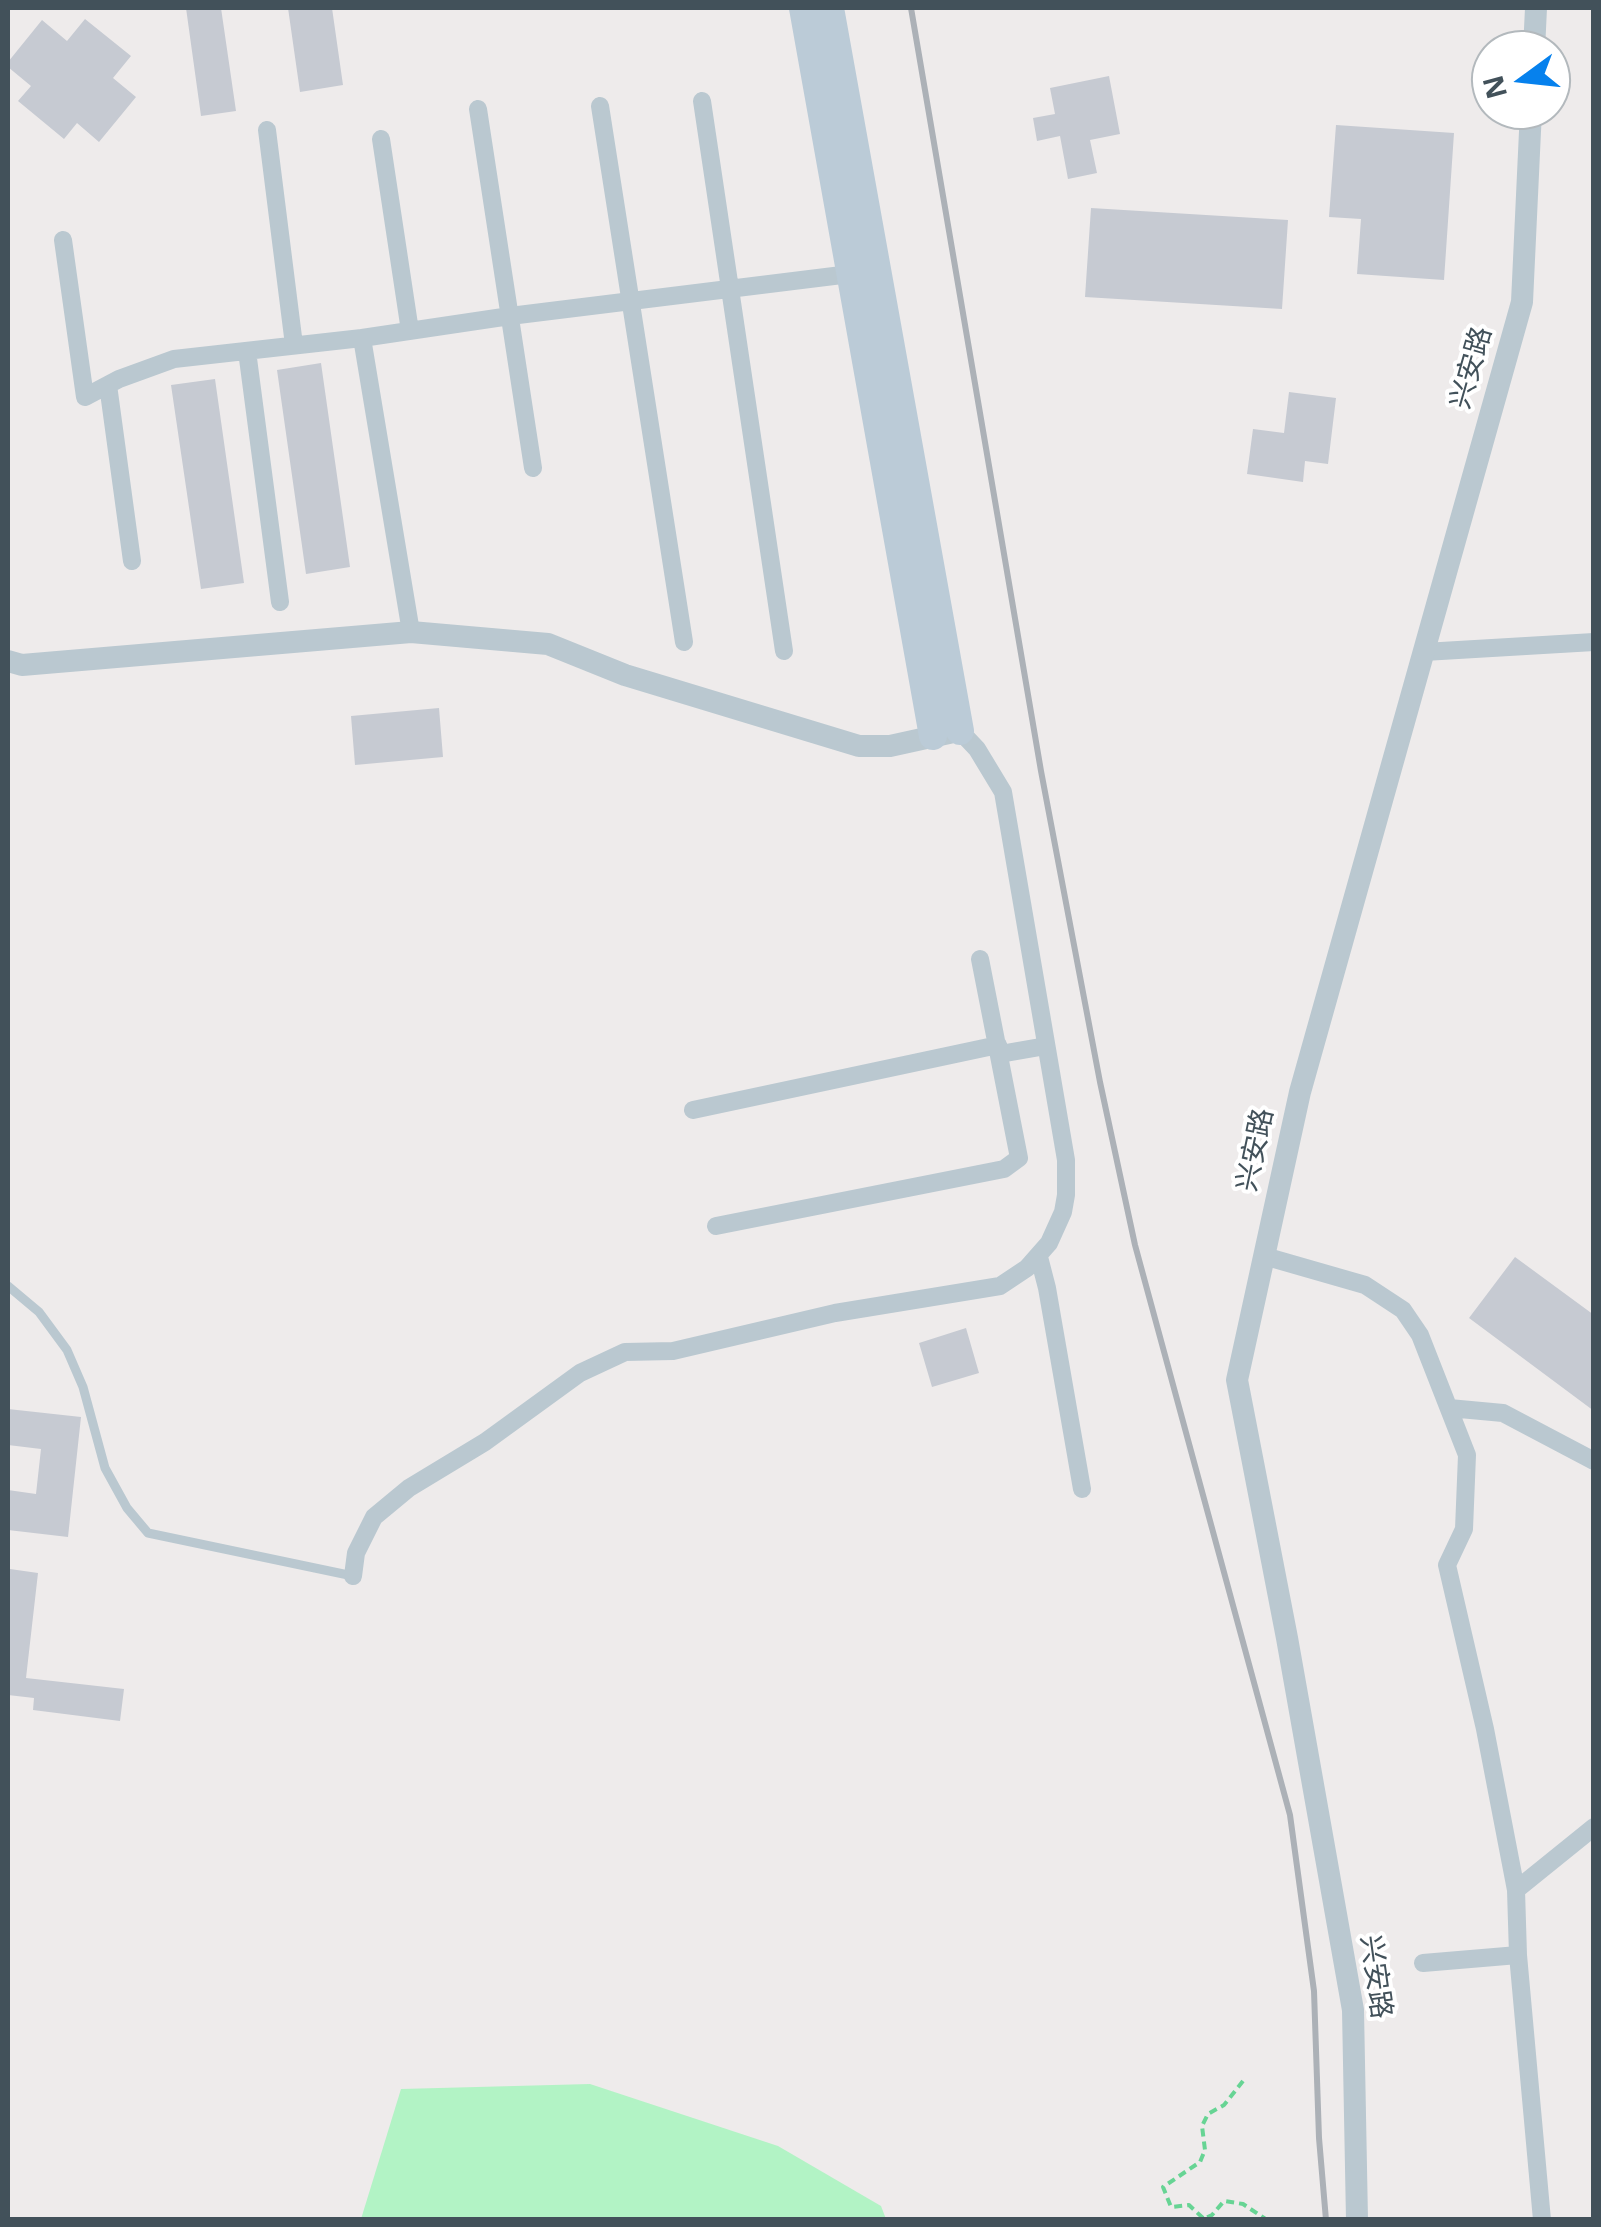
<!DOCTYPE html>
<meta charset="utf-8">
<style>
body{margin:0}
#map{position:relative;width:1601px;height:2227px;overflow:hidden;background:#eeebeb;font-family:"Noto Sans",sans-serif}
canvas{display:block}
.frame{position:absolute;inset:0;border:10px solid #42515a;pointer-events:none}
.north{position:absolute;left:1471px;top:30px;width:100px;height:100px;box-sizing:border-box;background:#fff;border:2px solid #b3b9bd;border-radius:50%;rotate:255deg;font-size:28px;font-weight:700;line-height:40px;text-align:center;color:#42515a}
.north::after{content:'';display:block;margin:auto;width:35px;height:45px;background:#0681ed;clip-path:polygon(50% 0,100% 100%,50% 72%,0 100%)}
</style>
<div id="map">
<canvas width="1601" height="2227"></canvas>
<div class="frame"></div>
<div class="north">N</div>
</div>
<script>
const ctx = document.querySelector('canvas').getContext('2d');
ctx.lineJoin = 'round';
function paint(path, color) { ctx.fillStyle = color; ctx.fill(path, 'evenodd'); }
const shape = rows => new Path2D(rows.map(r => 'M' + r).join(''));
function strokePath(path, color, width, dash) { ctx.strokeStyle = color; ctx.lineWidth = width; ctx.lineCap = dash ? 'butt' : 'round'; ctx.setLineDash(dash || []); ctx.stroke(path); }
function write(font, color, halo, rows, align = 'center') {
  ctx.font = font + ' "Noto Sans","Noto Sans SC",sans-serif'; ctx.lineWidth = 8; ctx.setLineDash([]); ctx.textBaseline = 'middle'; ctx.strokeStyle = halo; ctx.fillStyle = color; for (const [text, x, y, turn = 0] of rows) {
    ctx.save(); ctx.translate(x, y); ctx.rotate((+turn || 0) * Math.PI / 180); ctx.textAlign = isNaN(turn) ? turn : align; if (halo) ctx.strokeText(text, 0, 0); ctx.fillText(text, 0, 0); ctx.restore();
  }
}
const green = shape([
 [590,2084,778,2146,881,2206,886,2219,361,2219,401,2089]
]);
const building = shape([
 [186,8,221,8,236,111,201,116],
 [288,8,332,8,343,85,300,92],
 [85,19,131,56,113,78,136,97,99,142,77,123,64,139,18,101,31,86,8,67,8,62,42,20,67,41],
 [1109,76,1120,134,1090,140,1097,173,1068,179,1060,136,1037,141,1033,118,1055,114,1050,88],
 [1336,125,1454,133,1444,280,1357,274,1361,219,1329,217],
 [1091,208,1288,220,1282,309,1085,297],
 [321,363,350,567,306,574,277,370],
 [215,379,244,583,201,589,171,385],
 [1289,392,1336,398,1328,464,1305,461,1303,482,1247,474,1253,429,1284,433],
 [439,708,443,757,355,765,351,716],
 [1515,1257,1594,1315,1594,1411,1469,1318],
 [966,1328,979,1373,932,1387,919,1343],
 [8,1409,81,1417,68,1537,8,1530,8,1490,36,1494,41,1449,8,1445],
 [10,1569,38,1573,26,1678,124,1689,120,1721,33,1710,34,1698,8,1695]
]);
const path = shape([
 [1243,2081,1224,2105,1208,2114,1202,2126,1205,2150,1200,2162,1163,2187,1171,2207,1189,2205,1204,2219,1212,2215,1224,2201,1243,2204,1267,2220]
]);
const service = shape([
 [8,1286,39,1312,67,1350,83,1387,105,1468,127,1508,148,1533,353,1576]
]);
const minor = shape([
 [702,101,784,651],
 [600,106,684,642],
 [478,109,533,468],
 [267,130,294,345],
 [381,139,410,331],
 [63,240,85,397,119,379,174,359,362,338,510,316,850,274],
 [362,338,411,632],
 [247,351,280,602],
 [108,385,132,561],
 [1424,652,1594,642],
 [1000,1054,1046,1046],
 [693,1110,998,1045],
 [716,1226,1004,1169,1019,1158,980,959],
 [1264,1256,1365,1285,1403,1310,1420,1335,1467,1455,1464,1529,1447,1565,1485,1729,1516,1890,1518,1955,1542,2220],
 [1039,1257,1047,1288,1082,1489],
 [1449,1408,1503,1413,1594,1461],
 [353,1576,356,1553,374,1517,409,1488,485,1442,580,1373,625,1352,673,1351,835,1313,1000,1286,1027,1268,1049,1243,1063,1212,1066,1195,1066,1160,1003,792,977,749,960,731],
 [1516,1890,1594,1827],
 [1423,1963,1518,1955]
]);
const tertiary = shape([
 [1534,50,1536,8],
 [8,661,22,665,411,632,548,644,625,675,859,746,890,746,949,733],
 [1357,2220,1353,2010,1287,1638,1237,1380,1300,1092,1522,302,1531,110]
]);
const secondary = shape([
 [803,8,933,736],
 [830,8,960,731]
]);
const rail = shape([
 [911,8,1041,771,1100,1082,1135,1245,1290,1815,1314,1991,1319,2138,1326,2220]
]);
const streetNames = [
 ["兴安路",1472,368,-74],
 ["兴安路",1256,1150,-78],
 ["兴安路",1375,1977,82]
];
paint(green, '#b2f3c5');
paint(building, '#c6cad2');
strokePath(path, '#67d494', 4, [8, 5]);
strokePath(service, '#bac8d0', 9);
strokePath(minor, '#bac8d0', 18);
strokePath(tertiary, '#bac8d0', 22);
strokePath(secondary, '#bbcbd7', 28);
strokePath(rail, '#acb1b7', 6);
write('28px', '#42515a', '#fff', streetNames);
</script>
